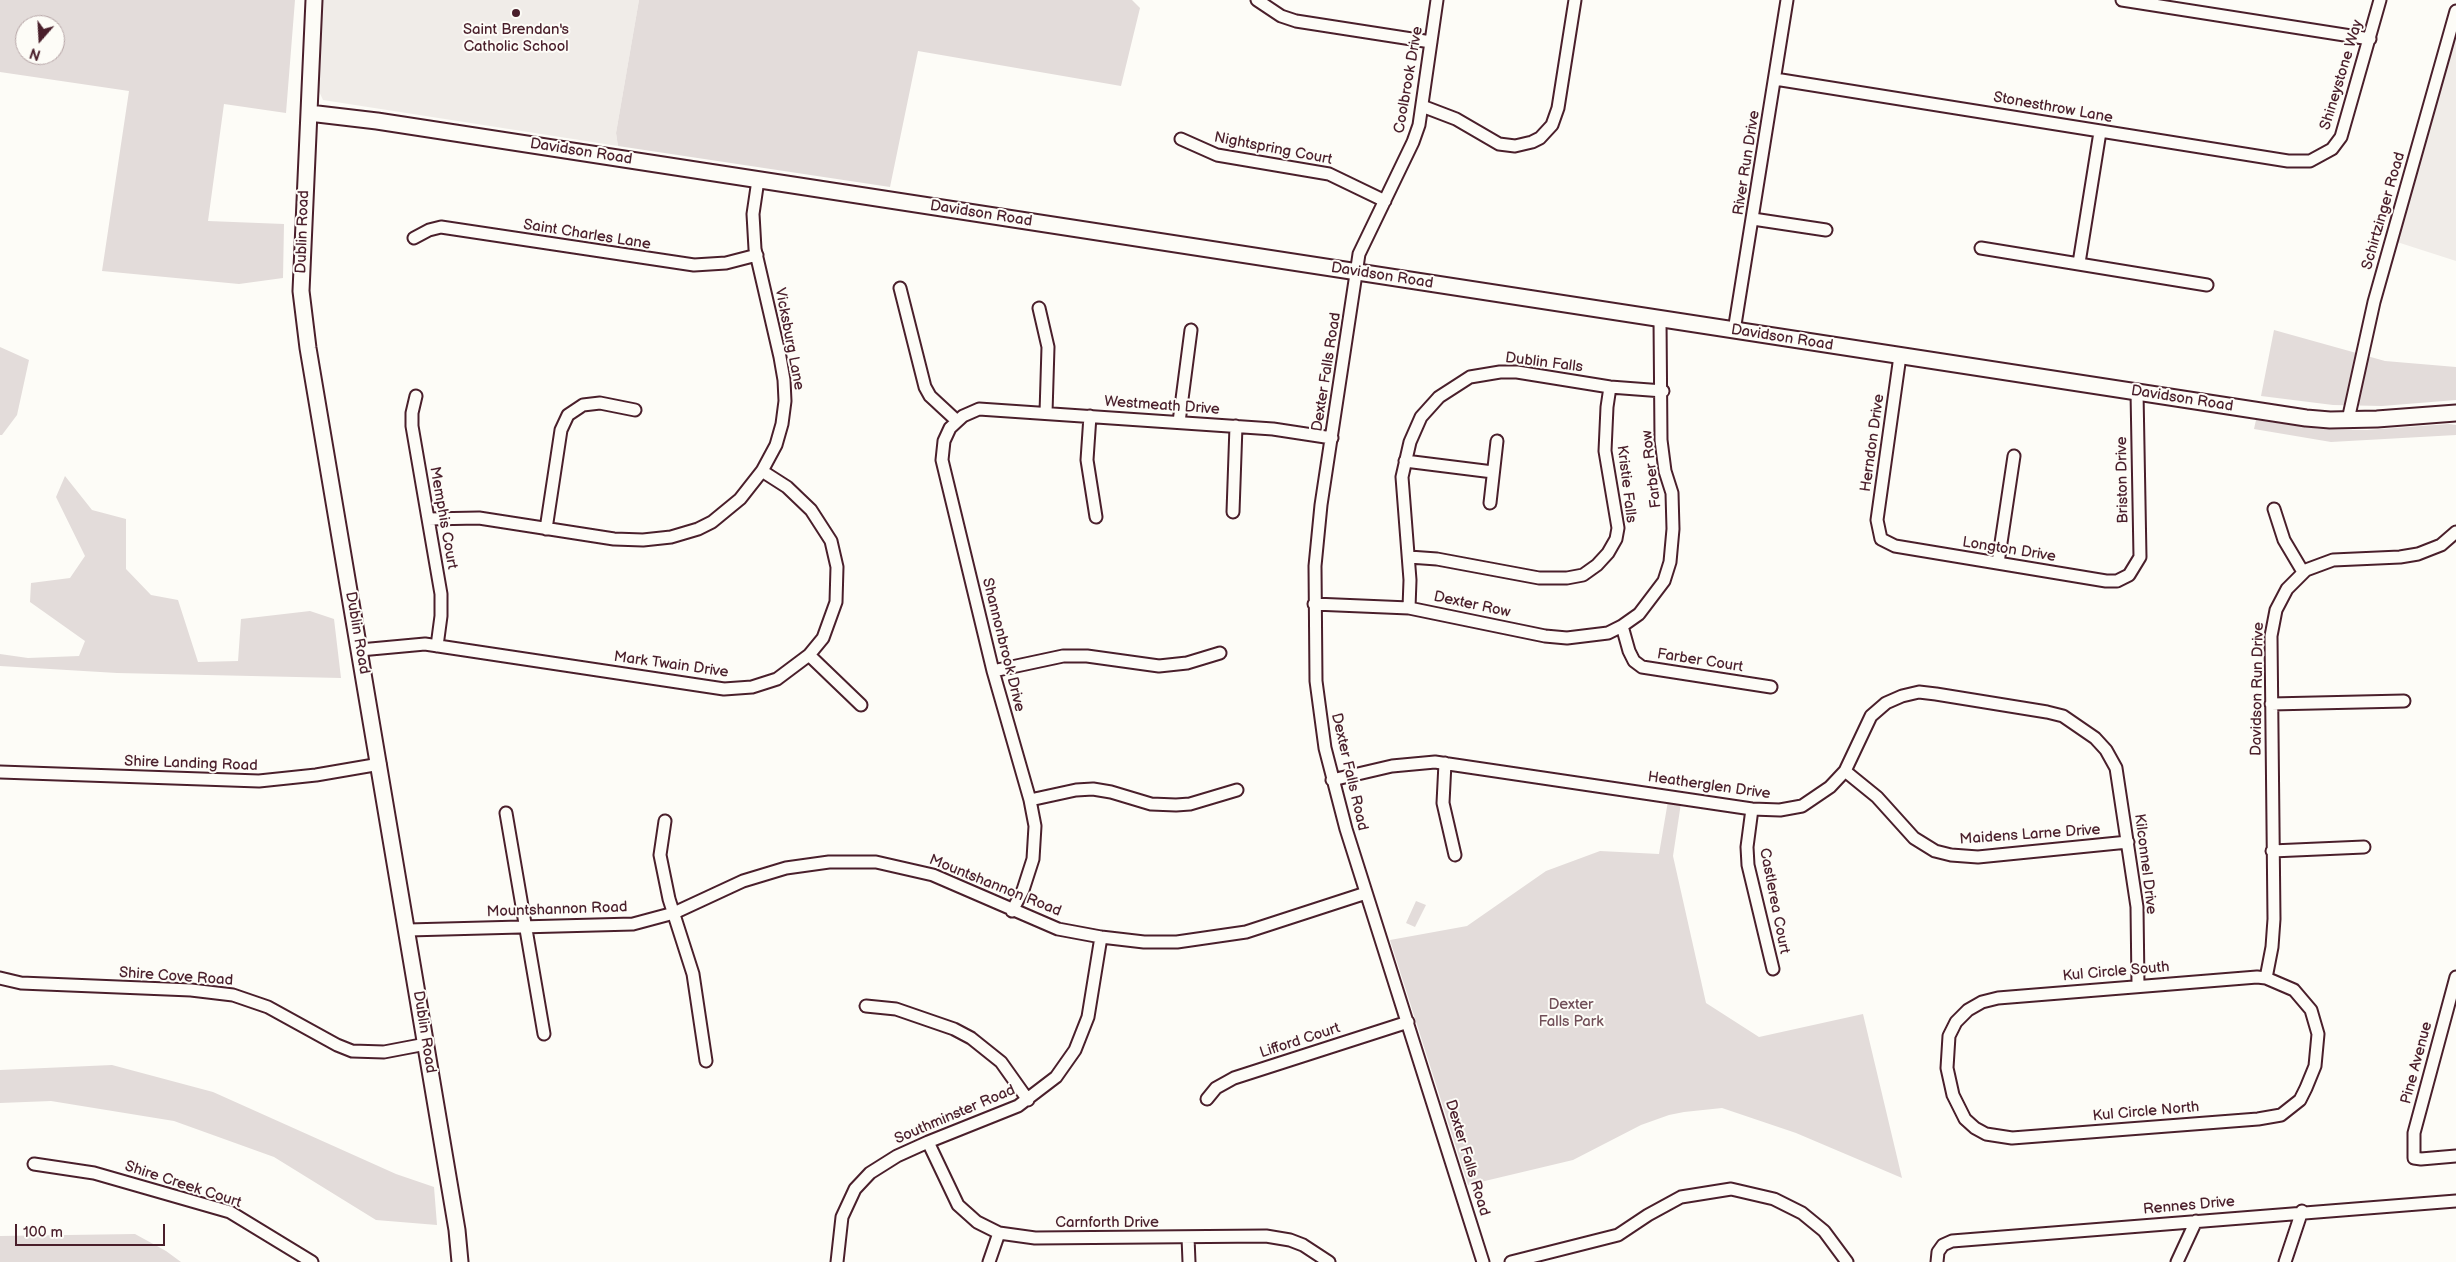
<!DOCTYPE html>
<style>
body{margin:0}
#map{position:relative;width:2456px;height:1262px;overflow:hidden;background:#fdfcf7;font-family:"Balsamiq Sans",sans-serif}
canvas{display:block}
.north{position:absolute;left:15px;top:15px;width:50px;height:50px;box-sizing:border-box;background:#fdfcf7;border:1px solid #b5a4a5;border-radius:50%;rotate:199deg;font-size:14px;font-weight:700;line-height:20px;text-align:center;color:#4a1f2b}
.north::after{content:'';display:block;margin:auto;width:18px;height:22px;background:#4a1f2b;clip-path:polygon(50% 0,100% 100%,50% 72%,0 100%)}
.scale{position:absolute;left:15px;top:1224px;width:150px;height:22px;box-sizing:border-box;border:2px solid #4a1f2b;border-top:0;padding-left:6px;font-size:15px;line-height:18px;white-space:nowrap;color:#4a1f2b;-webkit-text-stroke:4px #fdfcf7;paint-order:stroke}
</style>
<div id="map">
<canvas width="2456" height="1262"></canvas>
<div class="north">N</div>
<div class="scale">100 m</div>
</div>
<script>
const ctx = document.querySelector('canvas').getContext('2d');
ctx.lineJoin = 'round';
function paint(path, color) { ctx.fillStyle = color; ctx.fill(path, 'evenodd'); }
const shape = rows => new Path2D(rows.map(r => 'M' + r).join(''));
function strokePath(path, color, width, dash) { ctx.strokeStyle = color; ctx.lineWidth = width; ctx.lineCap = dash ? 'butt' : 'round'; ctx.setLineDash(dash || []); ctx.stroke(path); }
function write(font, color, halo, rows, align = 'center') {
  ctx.font = font + ' "Balsamiq Sans",sans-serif'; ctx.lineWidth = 4; ctx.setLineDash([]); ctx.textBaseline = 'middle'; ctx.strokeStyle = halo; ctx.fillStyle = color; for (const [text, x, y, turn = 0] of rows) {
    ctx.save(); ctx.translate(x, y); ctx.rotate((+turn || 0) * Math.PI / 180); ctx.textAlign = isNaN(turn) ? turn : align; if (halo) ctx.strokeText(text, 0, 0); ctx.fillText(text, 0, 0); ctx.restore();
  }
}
const built = shape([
 [321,0,639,0,616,133,618,146,323,100,317,87],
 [2456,31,2456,261,2397,242]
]);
const green = shape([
 [0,0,295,0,286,113,224,104,208,221,284,224,283,278,239,284,102,271,129,91,0,72],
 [25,25,55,25,55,55,25,55],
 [639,0,1132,0,1140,8,1121,86,918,51,890,187,618,146,616,133],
 [2274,330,2385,361,2456,367,2456,400,2382,406,2333,405,2261,396],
 [0,347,29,360,17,415,2,435,0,435],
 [2256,420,2320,429,2367,430,2449,424,2456,425,2456,435,2331,442,2254,429],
 [65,476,92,510,126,519,126,569,151,595,178,600,198,662,238,661,241,619,310,611,334,619,341,678,117,673,0,666,0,654,28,658,79,656,85,641,30,602,31,583,70,578,85,556,56,497],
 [1668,801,1681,803,1673,856,1706,1003,1759,1037,1863,1014,1902,1178,1796,1133,1722,1108,1684,1112,1669,1115,1641,1125,1573,1160,1468,1185,1390,940,1467,926,1546,871,1600,851,1659,854],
 [1416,901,1426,905,1415,927,1406,923],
 [112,1065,213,1092,396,1174,434,1187,437,1225,376,1220,274,1157,174,1121,51,1101,0,1103,0,1070],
 [135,1234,166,1251,181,1262,0,1262,0,1236]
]);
const minor = shape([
 [1257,0,1281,16,1296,21,1431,42],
 [1437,0,1419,125,1413,142,1359,254,1321,505,1315,566,1316,681,1325,748,1346,829,1483,1262],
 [2122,0,2370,39],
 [1775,79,2288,161,2310,161,2332,149,2341,137,2380,0],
 [1422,106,1456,119,1499,144,1515,146,1532,142,1540,138,1552,125,1558,108,1575,0],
 [1181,139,1217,155,1329,174,1385,201],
 [1753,219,1826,230],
 [414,238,429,230,441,227,694,265,726,263,757,255],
 [1981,248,2207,285],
 [2079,263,2100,132],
 [900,288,925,387,930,396,957,421],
 [1039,308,1048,347,1046,413],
 [1734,331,1787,0],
 [1900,356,1877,520,1881,539,1895,546,2106,581,2117,581,2129,575,2140,557,2137,392],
 [416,396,412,413,412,426,441,594,441,616,437,646],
 [1090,416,1087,460,1096,517],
 [2348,420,2374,302,2456,11],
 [1179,422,1191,330],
 [1405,461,1493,472],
 [1490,503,1497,441],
 [2274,509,2284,540,2303,572],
 [1233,512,1236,426],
 [428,519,479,518,614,539,643,540,671,537,698,529,712,522,740,499,762,471,776,445,782,424,785,401,784,380,780,357,755,249,753,214,758,180],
 [546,529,561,430,568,415,583,405,600,403,635,410],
 [1409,557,1437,559,1539,578,1567,578,1583,575,1597,565,1608,553,1616,539,1618,528,1605,451,1607,407,1610,387],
 [1998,563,2014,456],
 [1314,604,1409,608,1545,636,1567,638,1608,633,1622,626,1639,614,1664,581,1670,562,1673,529,1672,493,1665,471,1661,440,1660,319],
 [1409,608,1410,580,1402,477,1410,442,1421,417,1439,397,1470,377,1500,372,1517,372,1610,387,1663,391],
 [1622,626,1629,651,1634,661,1642,667,1771,687],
 [360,650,425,644,724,689,752,687,777,679,809,655,823,638,836,602,837,567,831,541,811,510,787,487,762,471],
 [809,655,861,705],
 [993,671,1063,656,1087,656,1159,666,1187,663,1220,653],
 [2271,704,2404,701],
 [1445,763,1443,803,1455,855],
 [1845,771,1877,797,1914,838,1935,851,1951,855,1978,857,2128,842],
 [0,772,259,781,316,775,380,764],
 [1332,780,1392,766,1435,762,1752,809,1780,810,1802,806,1830,787,1845,771,1871,716,1886,703,1902,696,1919,692,1936,694,2047,712,2063,716,2095,738,2106,750,2116,768,2137,907,2138,985],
 [1030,800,1076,790,1093,789,1111,792,1151,804,1176,805,1190,804,1237,790],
 [1752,809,1747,847,1748,865,1773,969],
 [506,813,544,1034],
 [665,821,660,855,669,899,693,974,706,1061],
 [2272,851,2364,847],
 [1012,911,1023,890,1033,859,1035,826,1030,800,993,671,942,460,944,441,950,428,963,416,979,409,1273,429,1332,438],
 [408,930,633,924,674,913,743,881,786,868,829,862,876,862,933,875,1058,929,1101,937,1144,942,1177,942,1246,932,1366,893],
 [2257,977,2266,978,2294,990,2311,1010,2318,1034,2315,1066,2306,1088,2300,1100,2281,1115,2258,1119,2012,1138,1986,1134,1975,1128,1965,1119,1953,1095,1947,1068,1949,1036,1956,1022,1968,1010,1982,1002,1998,998,2257,977],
 [2456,977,2414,1133,2414,1158,2421,1159,2456,1156],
 [0,978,21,983,191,990,233,995,268,1007,337,1045,352,1051,384,1052,426,1044],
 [2266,978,2272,947,2274,919,2271,636,2276,610,2287,589,2306,570,2333,560,2400,557,2418,554,2441,545,2456,532],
 [866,1006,896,1009,954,1029,971,1038,1001,1062,1028,1100],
 [1207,1099,1216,1088,1234,1078,1408,1022],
 [928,1142,958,1205,977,1222,999,1233,1035,1238,1266,1236,1290,1240,1303,1245,1329,1262],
 [34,1164,94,1173,230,1212,312,1262],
 [1188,1237,1189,1262],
 [837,1262,842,1217,855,1189,870,1173,897,1156,928,1142,1018,1106,1056,1077,1075,1050,1088,1017,1101,937],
 [989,1262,999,1233],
 [1511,1262,1618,1235,1648,1215,1681,1197,1731,1189,1774,1199,1802,1213,1824,1231,1847,1262],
 [1937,1262,1938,1252,1943,1245,1952,1241,2456,1201],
 [2177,1262,2196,1221],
 [2285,1262,2302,1211]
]);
const major = shape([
 [314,0,301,291,308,348,457,1230,460,1262],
 [309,113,377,121,2306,418,2330,420,2377,419,2456,413]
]);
const markers = [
 [516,13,5,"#4a1f2b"]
];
const poiNames = [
 ["Saint Brendan's",516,30],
 ["Catholic School",516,47]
];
const streetNames = [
 ["Shineystone Way",2342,75,-73],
 ["Coolbrook Drive",1409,80,-80],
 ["Stonesthrow Lane",2053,108,10],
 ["Nightspring Court",1273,149,11],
 ["Davidson Road",581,152,9],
 ["River Run Drive",1747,163,-81],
 ["Schirtzinger Road",2384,211,-74],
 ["Davidson Road",981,214,9],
 ["Dublin Road",303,232,-88],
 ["Saint Charles Lane",587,235,9],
 ["Davidson Road",1382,276,9],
 ["Davidson Road",1782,338,9],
 ["Vicksburg Lane",789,339,79],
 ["Dublin Falls",1544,363,7],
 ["Dexter Falls Road",1327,372,-81],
 ["Davidson Road",2182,399,9],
 ["Westmeath Drive",1162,406,4],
 ["Herndon Drive",1873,443,-82],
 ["Farber Row",1652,469,-97],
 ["Briston Drive",2123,480,-91],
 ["Kristie Falls",1626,484,83],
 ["Memphis Court",443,518,80],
 ["Longton Drive",2009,550,9],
 ["Dexter Row",1472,605,12],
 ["Dublin Road",357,633,80],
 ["Shannonbrook Drive",1003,645,76],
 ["Farber Court",1700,661,9],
 ["Mark Twain Drive",671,665,8],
 ["Davidson Run Drive",2258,689,-89],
 ["Shire Landing Road",191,764,2],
 ["Dexter Falls Road",1349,772,77],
 ["Heatherglen Drive",1709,786,8],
 ["Maidens Larne Drive",2030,835,-4],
 ["Kilconnel Drive",2145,864,83],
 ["Mountshannon Road",995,886,22],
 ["Castlerea Court",1774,901,79],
 ["Mountshannon Road",557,910,-2],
 ["Kul Circle South",2116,972,-5],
 ["Shire Cove Road",176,977,4],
 ["Dublin Road",424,1032,81],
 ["Lifford Court",1300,1041,-18],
 ["Pine Avenue",2417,1063,-75],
 ["Kul Circle North",2146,1112,-5],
 ["Southminster Road",955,1115,-23],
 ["Dexter Falls Road",1467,1158,73],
 ["Shire Creek Court",183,1185,18],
 ["Rennes Drive",2189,1206,-5],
 ["Carnforth Drive",1107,1223]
];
const parkNames = [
 ["Dexter",1571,1005],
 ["Falls Park",1571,1022]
];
paint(built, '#f0ece8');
paint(green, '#e3dcda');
strokePath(minor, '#4a1f2b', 15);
strokePath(major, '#4a1f2b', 19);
strokePath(minor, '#fdfcf7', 11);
strokePath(major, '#fdfcf7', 15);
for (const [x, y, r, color] of markers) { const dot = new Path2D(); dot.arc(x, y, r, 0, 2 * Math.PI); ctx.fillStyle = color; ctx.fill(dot); strokePath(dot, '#fdfcf7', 2); }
write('15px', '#4a1f2b', '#fdfcf7', poiNames);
write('15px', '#4a1f2b', '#fdfcf7', streetNames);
write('15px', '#704e57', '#fdfcf7', parkNames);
</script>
